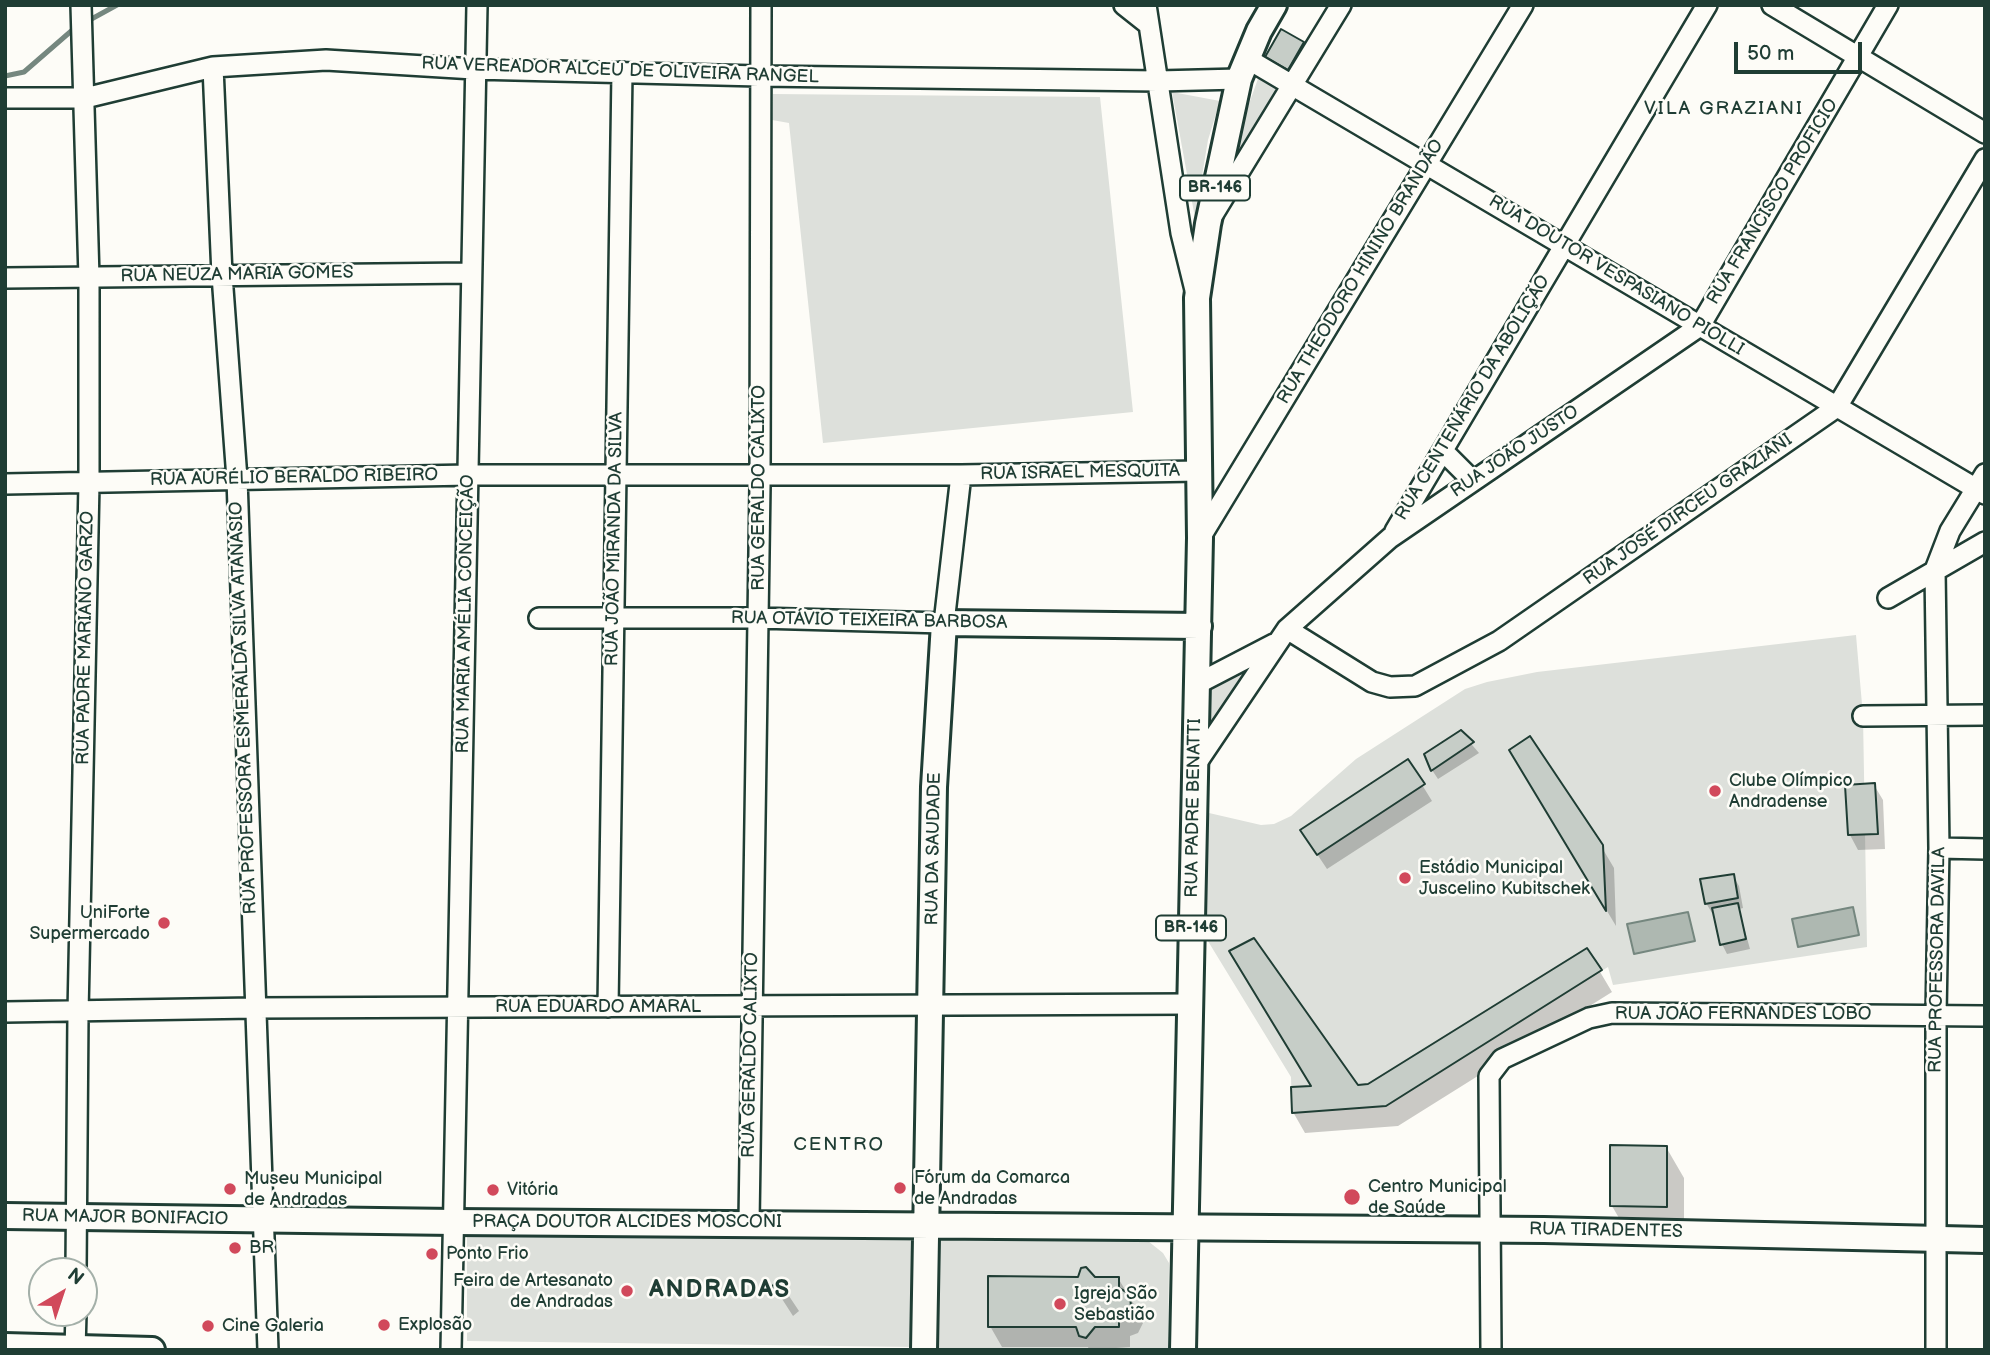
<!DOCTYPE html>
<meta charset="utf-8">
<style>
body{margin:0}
#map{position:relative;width:1990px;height:1355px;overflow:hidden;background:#fdfcf7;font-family:"Balsamiq Sans",sans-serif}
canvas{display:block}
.frame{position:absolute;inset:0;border:7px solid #1f3d34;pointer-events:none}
.north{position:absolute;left:28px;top:1257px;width:70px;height:70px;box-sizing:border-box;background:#fdfcf7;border:2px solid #a4b0a9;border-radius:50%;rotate:39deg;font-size:19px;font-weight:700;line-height:28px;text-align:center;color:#1f3d34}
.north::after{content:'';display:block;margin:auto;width:24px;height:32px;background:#d1495b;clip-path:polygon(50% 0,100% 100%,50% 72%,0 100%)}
.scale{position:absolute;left:1734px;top:42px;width:128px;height:32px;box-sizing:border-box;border:4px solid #1f3d34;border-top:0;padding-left:9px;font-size:21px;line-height:24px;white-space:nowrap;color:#1f3d34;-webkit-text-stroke:5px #fdfcf7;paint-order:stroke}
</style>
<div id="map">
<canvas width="1990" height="1355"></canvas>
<div class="frame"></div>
<div class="north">N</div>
<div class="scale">50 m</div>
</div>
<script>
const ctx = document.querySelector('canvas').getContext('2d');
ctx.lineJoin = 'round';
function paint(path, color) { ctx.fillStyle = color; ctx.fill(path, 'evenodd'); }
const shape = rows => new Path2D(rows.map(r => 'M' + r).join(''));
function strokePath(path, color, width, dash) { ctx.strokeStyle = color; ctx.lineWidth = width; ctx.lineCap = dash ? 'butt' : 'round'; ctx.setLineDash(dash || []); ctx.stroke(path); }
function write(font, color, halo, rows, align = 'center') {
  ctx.font = font + ' "Balsamiq Sans",sans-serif'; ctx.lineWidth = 5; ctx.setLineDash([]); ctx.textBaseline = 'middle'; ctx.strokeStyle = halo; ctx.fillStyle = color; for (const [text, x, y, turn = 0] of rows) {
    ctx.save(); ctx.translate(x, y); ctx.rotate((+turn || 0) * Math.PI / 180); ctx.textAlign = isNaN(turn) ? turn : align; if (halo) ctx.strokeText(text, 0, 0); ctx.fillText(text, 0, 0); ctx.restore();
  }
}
const green = shape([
 [1259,76,1280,91,1226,186,1228,162],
 [1172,92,1220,101,1208,140,1195,218],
 [773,94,1100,97,1133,412,823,443,789,123,772,120],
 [1856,635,1863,716,1867,947,1613,985,1608,967,1386,1106,1292,1113,1291,1077,1203,933,1209,813,1261,825,1274,824,1291,816,1356,759,1465,689,1487,682,1537,672],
 [1253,667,1207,734,1209,689],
 [467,1231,915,1236,913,1347,467,1341],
 [938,1236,1148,1241,1163,1253,1169,1263,1168,1350,936,1348]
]);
const water = shape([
 [1853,907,1859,935,1798,947,1792,919,1853,907],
 [1688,912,1695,941,1634,954,1627,924,1688,912]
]);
const shadow = shape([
 [1303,43,1308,53,1294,79,1272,67,1267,57],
 [1461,732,1479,753,1438,779,1428,764],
 [1408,762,1432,801,1327,869,1311,845],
 [1523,771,1601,846,1614,868,1616,926],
 [1874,785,1883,800,1885,849,1858,850,1850,835],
 [1733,876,1739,886,1743,908,1739,909,1750,949,1727,954,1722,944,1715,912,1712,913,1706,903],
 [1587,950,1612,992,1398,1126,1305,1133,1293,1112,1357,1087,1369,1086],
 [1666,1147,1684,1178,1684,1237,1630,1237,1612,1206],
 [1095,1278,1118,1278,1141,1316,1143,1323,1138,1333,1130,1336,1130,1347,1089,1350,1088,1347,1002,1347,990,1326],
 [781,1284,799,1311,793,1316,775,1288]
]);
const stream = shape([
 [86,22,117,5],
 [5,76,24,72,77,26]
]);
const building = shape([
 [1281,29,1304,42,1288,70,1265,57,1281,29],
 [1461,730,1474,742,1431,771,1424,754,1461,730],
 [1530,736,1603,845,1606,911,1509,750,1530,736],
 [1408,759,1425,784,1317,855,1300,830,1408,759],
 [1875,783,1878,834,1848,835,1845,785,1875,783],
 [1734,874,1738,898,1705,904,1700,879,1734,874],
 [1738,903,1746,939,1720,945,1712,908,1738,903],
 [1254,938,1358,1085,1368,1084,1587,948,1602,970,1386,1106,1292,1113,1291,1087,1311,1086,1229,951,1254,938],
 [1610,1145,1667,1146,1667,1207,1610,1206,1610,1145],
 [1086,1267,1095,1277,1119,1277,1119,1288,1130,1294,1131,1308,1119,1315,1119,1327,1095,1327,1086,1338,1079,1336,1076,1327,988,1327,988,1276,1078,1277,1081,1268,1086,1267],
 '772 1289a8 8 0 1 1 16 0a8 8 0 1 1-16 0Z'
]);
const minor = shape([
 [1124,5,1148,24],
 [1146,5,1181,233,1195,290],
 [1772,5,1985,133],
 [1246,58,1985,494],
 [213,67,222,275,237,479,268,1350],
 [5,98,85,98,213,67,326,60,474,69,759,76,1158,81,1239,79],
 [1214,213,1341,5],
 [5,278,469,273],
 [1444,452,1473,481],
 [5,484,469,475,961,475,1199,471],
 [1395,531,1707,5],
 [1200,538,1523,5],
 [1888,598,1985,542],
 [539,618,758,618,944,623,961,475],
 [1287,629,1372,682,1390,687,1415,686,1499,641,1837,407,1985,159],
 [1197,684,1274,644],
 [1863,716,1985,715],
 [1194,767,1287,629,1390,538,1700,326,1888,5],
 [1939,848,1985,849],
 [608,1007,622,72],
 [5,1012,254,1008,1190,1004],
 [749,1222,760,485,761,5],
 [76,1271,78,1013,89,483,89,278,81,5],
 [75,1350,76,1313],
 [451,1350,477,5],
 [1491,1350,1489,1076,1502,1059,1589,1018,1612,1013,1985,1016],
 [1936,1350,1936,1015,1939,848,1935,570,1950,531,1985,474]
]);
const major = shape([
 [5,1216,454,1222,1544,1230,1985,1240],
 [5,1346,152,1350],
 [924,1350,934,787,944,623,1199,626],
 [1183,1350,1200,538,1197,298,1208,224,1239,79,1259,31,1274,5]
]);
const markers = [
 [1715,791,7,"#d1495b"],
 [1405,878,7,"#d1495b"],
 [164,923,7,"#d1495b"],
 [900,1188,7,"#d1495b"],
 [230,1189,7,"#d1495b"],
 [493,1190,7,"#d1495b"],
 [1352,1197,9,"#d1495b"],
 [235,1248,7,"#d1495b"],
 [432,1254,7,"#d1495b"],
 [627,1291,7,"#d1495b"],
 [1060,1304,7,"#d1495b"],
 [384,1325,7,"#d1495b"],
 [208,1326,7,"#d1495b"]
];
const shields = [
 [1215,188,70],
 [1191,928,70]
];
const shieldNames = [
 ["BR-146",1215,188],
 ["BR-146",1191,928]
];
const streetNames = [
 ["RUA VEREADOR ALCEU DE OLIVEIRA RANGEL",620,71,2],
 ["RUA FRANCISCO PROFICIO",1773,202,-59],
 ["RUA THEODORO HININO BRANDÃO",1361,272,-59],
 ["RUA NEUZA MARIA GOMES",237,275,-1],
 ["RUA DOUTOR VESPASIANO PIOLLI",1616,276,31],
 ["RUA CENTENÁRIO DA ABOLIÇÃO",1473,398,-59],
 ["RUA JOÃO JUSTO",1515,452,-34],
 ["RUA ISRAEL MESQUITA",1080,473,-1],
 ["RUA AURÉLIO BERALDO RIBEIRO",294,478,-1],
 ["RUA GERALDO CALIXTO",759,488,-90],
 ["RUA JOSÉ DIRCEU GRAZIANI",1688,510,-35],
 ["RUA JOÃO MIRANDA DA SILVA",615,539,-89],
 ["RUA MARIA AMÉLIA CONCEIÇÃO",466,614,-89],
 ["RUA OTÁVIO TEIXEIRA BARBOSA",869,621,1],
 ["RUA PADRE MARIANO GARZO",86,638,-89],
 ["RUA PROFESSORA ESMERALDA SILVA ATANASIO",244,708,-92],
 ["RUA PADRE BENATTI",1194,808,-89],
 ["RUA DA SAUDADE",934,849,-89],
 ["RUA PROFESSORA DAVILA",1938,960,-89],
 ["RUA EDUARDO AMARAL",598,1007],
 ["RUA JOÃO FERNANDES LOBO",1743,1014],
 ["RUA GERALDO CALIXTO",751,1055,-89],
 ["RUA MAJOR BONIFACIO",125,1218,1],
 ["PRAÇA DOUTOR ALCIDES MOSCONI",627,1222],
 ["RUA TIRADENTES",1606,1231,1]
];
const poiNames = [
 ["Clube Olímpico",1729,781],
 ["Andradense",1729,802],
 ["Estádio Municipal",1419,868],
 ["Juscelino Kubitschek",1419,889],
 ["UniForte",150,913,"right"],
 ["Supermercado",150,934,"right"],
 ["Fórum da Comarca",914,1178],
 ["de Andradas",914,1199],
 ["Museu Municipal",244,1179],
 ["de Andradas",244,1200],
 ["Centro Municipal",1368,1187],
 ["de Saúde",1368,1208],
 ["Vitória",507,1190],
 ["BR",249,1248],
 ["Ponto Frio",446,1254],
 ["Feira de Artesanato",613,1281,"right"],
 ["de Andradas",613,1302,"right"],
 ["Igreja São",1074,1294],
 ["Sebastião",1074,1315],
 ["Explosão",398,1325],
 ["Cine Galeria",222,1326]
];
const neighbourhoodNames = [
 ["VILA GRAZIANI",1724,109],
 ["CENTRO",839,1145]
];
const districtNames = [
 ["ANDRADAS",720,1291]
];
paint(green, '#dde0db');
paint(water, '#aeb8b1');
strokePath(water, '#75877f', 2);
paint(shadow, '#0003');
strokePath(stream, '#75877f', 5);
paint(building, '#c6cdc7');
strokePath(building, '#1f3d34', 2);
strokePath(minor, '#1f3d34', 24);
strokePath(major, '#1f3d34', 30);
strokePath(minor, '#fdfcf7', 19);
strokePath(major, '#fdfcf7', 24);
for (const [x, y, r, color] of markers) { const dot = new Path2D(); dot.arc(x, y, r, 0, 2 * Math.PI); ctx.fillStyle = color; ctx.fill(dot); strokePath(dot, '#fdfcf7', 2.5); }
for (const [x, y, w] of shields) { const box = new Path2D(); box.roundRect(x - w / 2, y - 12.5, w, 25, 5); ctx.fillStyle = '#fdfcf7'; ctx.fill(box); strokePath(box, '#1f3d34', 2); }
write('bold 16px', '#1f3d34', null, shieldNames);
write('18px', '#1f3d34', '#fdfcf7', streetNames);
write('18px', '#1f3d34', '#fdfcf7', poiNames, 'left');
ctx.letterSpacing = '2px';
write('19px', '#1f3d34', '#fdfcf7', neighbourhoodNames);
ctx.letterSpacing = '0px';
ctx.letterSpacing = '2px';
write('bold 24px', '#1f3d34', '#fdfcf7', districtNames);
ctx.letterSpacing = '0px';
</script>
